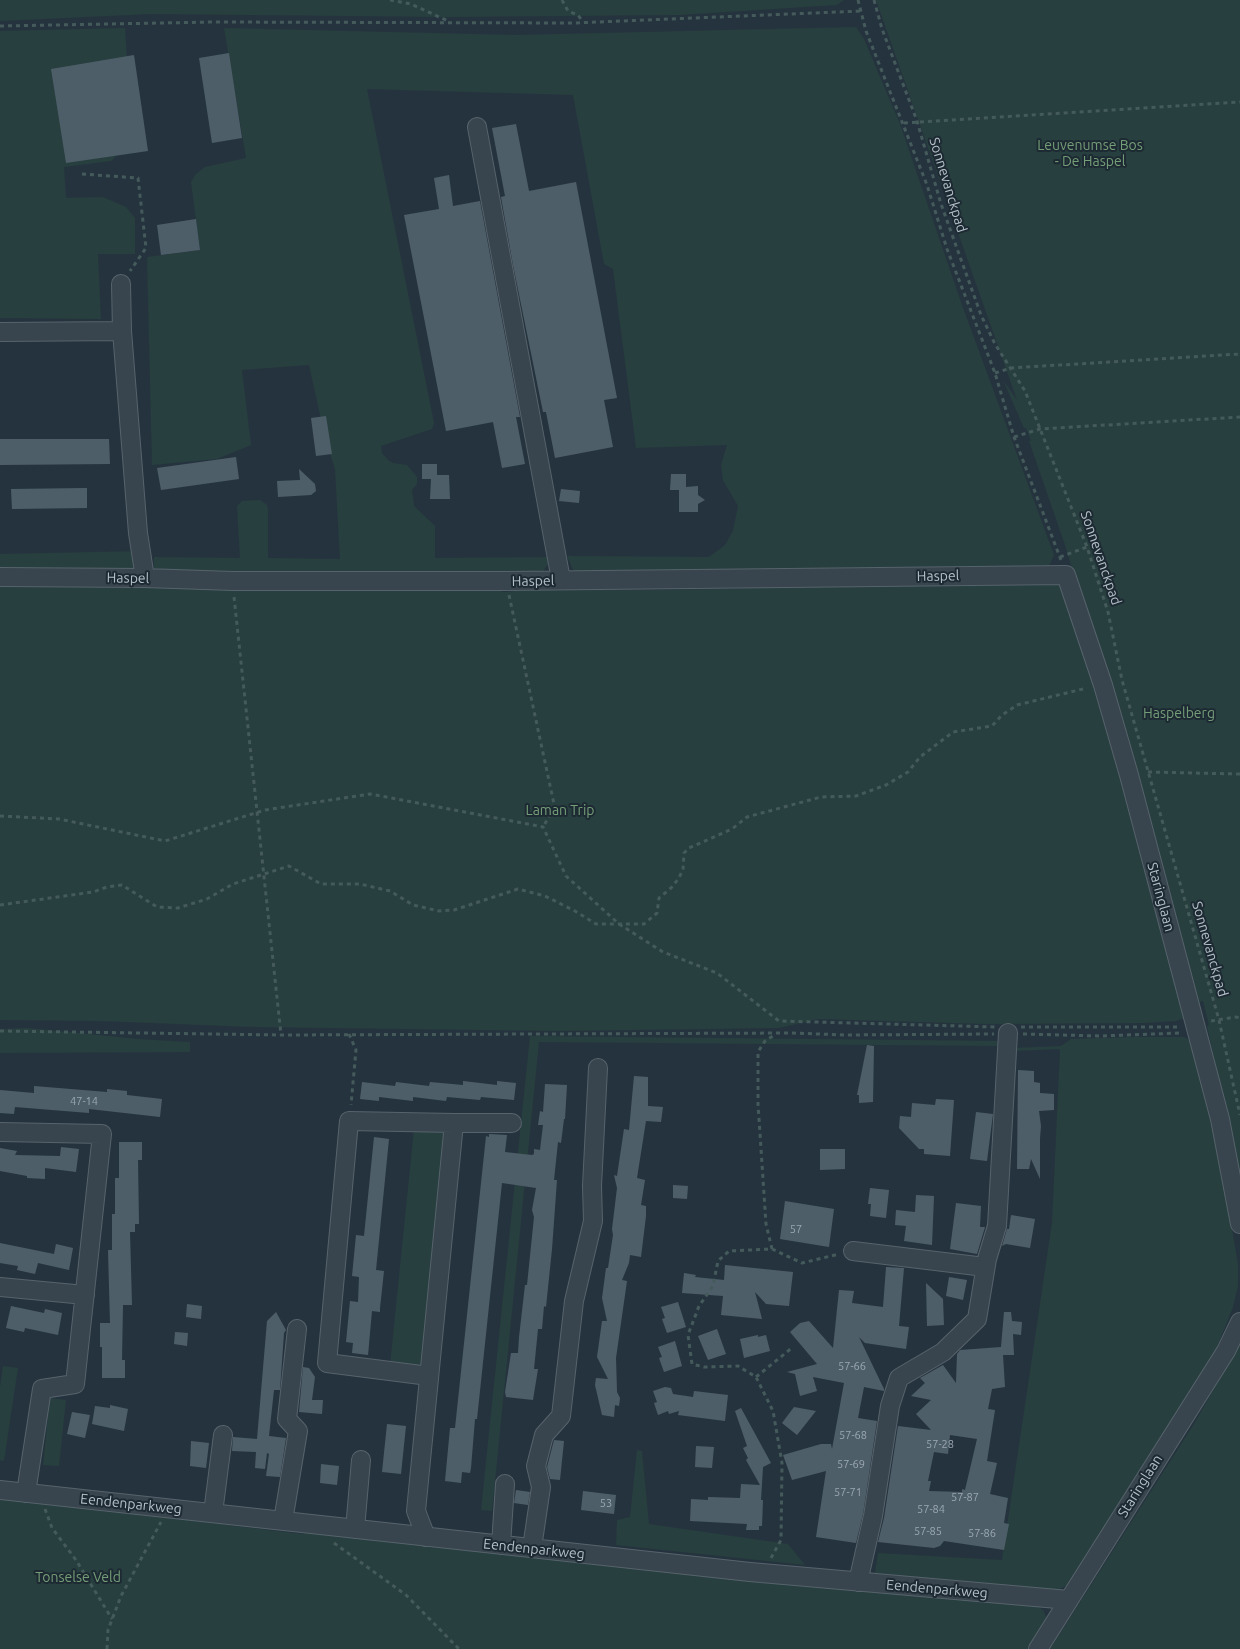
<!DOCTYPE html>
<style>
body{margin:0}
canvas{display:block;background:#25333e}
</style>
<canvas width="1240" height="1649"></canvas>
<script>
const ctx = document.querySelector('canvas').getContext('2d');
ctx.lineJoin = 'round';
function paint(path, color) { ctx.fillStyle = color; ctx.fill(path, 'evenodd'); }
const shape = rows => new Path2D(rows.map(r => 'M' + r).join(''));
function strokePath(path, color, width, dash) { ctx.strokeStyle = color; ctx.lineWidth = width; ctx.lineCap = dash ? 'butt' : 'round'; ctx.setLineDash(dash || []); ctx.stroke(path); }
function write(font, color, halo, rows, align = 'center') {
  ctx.font = font + ' Ubuntu,sans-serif'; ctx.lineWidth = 4; ctx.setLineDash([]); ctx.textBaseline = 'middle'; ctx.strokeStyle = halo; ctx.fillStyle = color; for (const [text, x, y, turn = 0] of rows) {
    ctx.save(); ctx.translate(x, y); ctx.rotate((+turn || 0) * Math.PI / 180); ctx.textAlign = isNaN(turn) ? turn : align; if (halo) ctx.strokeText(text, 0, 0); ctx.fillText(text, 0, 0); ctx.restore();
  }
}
const green = shape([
 [0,0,844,0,837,5,679,15,446,17,151,14,0,21],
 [876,0,1240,0,1240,1177,1207,1026,1209,1025,1203,1001,1201,1001,1196,1010,1098,655,1065,545,1029,441,1031,441,1026,428,1024,428,1003,380,1017,400],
 [856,27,864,39,900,124,962,305,1054,555,1049,566,711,575,575,574,567,556,709,557,725,545,733,531,738,506,723,480,721,465,727,445,636,448,613,269,604,264,573,95,367,89,434,423,432,429,381,446,382,453,388,460,393,463,407,465,417,477,417,484,412,490,414,506,435,526,435,558,553,557,541,574,154,571,154,557,240,558,237,506,242,501,260,500,267,505,268,509,268,558,340,559,335,469,325,437,309,365,242,370,251,445,217,459,152,465,147,257,200,250,191,182,196,174,205,167,246,158,224,28,516,35],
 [125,28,127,60,116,156,111,161,64,167,66,198,103,197,126,207,135,218,135,254,98,254,101,319,0,318,0,31],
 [142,551,143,571,0,570,0,554],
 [1059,580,1067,593,1122,776,1188,1017,1176,1021,1145,1023,986,1024,818,1019,779,1028,557,1031,253,1027,100,1021,0,1020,0,583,241,588,501,590,502,592,515,591,515,590,658,590,857,586],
 [28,1028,138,1039,190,1042,190,1052,0,1053,0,1029],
 [530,1036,1001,1041,1001,1046,539,1042,492,1511,481,1510],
 [1135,1037,1184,1037,1192,1042,1213,1120,1238,1264,1238,1286,1233,1307,1211,1362,1066,1586,1053,1591,875,1573,878,1553,1002,1560,1052,1223,1060,1049,1013,1051,1014,1048,1061,1046,1071,1039],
 [414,1129,447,1131,424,1369,390,1365],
 [1240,1334,1240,1649,1050,1649,1194,1424,1221,1377],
 [3,1366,18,1368,4,1461,0,1460,0,1387],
 [50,1398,66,1400,59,1466,43,1465],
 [637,1450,642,1451,649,1524,788,1544,805,1565,616,1545,617,1520,630,1517],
 [0,1495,156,1512,227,1525,302,1534,323,1530,1037,1606,1043,1610,1047,1619,1029,1649,0,1649]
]);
const building = shape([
 [229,53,242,138,212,143,199,58],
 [134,55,148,151,66,163,51,69],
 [516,124,529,191,576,182,617,398,604,400,613,447,555,458,546,412,543,412,513,265,501,197,505,196,492,128],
 [449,175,453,206,480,201,520,417,516,417,525,464,502,468,493,422,446,431,404,215,439,209,434,178],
 [196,219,200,250,161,255,157,225],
 [326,416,332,454,316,456,311,418],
 [0,439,109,439,110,464,0,465],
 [236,457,239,479,161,490,157,468],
 [422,464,437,464,437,475,449,475,450,499,430,499,431,479,422,479],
 [299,469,315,484,316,491,311,495,278,497,277,481,300,480],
 [671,474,686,474,686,487,698,486,698,495,705,500,698,504,698,512,679,512,679,490,670,490],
 [85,488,87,488,87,508,12,509,11,489],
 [561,489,580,491,579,503,559,501],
 [867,1045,874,1046,873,1102,859,1103,859,1095,857,1095],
 [1018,1070,1034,1071,1034,1082,1040,1083,1040,1093,1054,1094,1054,1110,1039,1111,1041,1126,1040,1138,1040,1179,1031,1159,1029,1169,1017,1169],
 [634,1076,648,1077,648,1106,663,1107,661,1122,646,1121,637,1178,645,1180,641,1205,646,1206,646,1216,641,1257,630,1255,629,1263,622,1280,627,1281,616,1358,617,1392,620,1398,619,1406,615,1405,614,1417,602,1415,595,1385,596,1378,608,1379,597,1357,602,1321,607,1321,602,1298,606,1268,608,1268,613,1235,612,1229,617,1188,614,1175,617,1176,624,1129,629,1130],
 [463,1081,497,1085,497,1081,516,1083,514,1100,481,1097,480,1100,447,1097,446,1101,413,1097,413,1101,379,1097,379,1101,360,1099,362,1082,395,1086,396,1082,429,1086,430,1082,463,1085],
 [545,1084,567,1085,565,1119,564,1119,561,1143,558,1142,554,1180,557,1180,552,1249,546,1307,544,1306,542,1329,538,1329,534,1369,538,1369,533,1400,506,1397,505,1392,511,1353,518,1353,519,1337,525,1285,527,1285,534,1217,532,1210,536,1188,502,1183,477,1419,475,1419,471,1468,470,1473,462,1472,461,1483,445,1481,450,1428,455,1428,486,1136,489,1137,489,1134,507,1135,505,1152,532,1155,534,1154,534,1149,540,1150,543,1125,538,1125,540,1111,543,1112],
 [34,1086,107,1092,107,1089,127,1091,127,1095,162,1099,160,1117,89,1109,89,1113,15,1107,14,1114,0,1113,0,1090,34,1093],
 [936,1099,954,1100,950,1156,924,1154,924,1149,919,1149,899,1128,900,1116,911,1117,912,1103,935,1105],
 [976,1112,993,1114,987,1161,970,1159],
 [374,1137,389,1139,376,1270,384,1271,380,1308,380,1312,372,1311,368,1355,352,1353,353,1343,346,1342,350,1301,358,1302,359,1277,352,1276,356,1235,364,1236],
 [119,1142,142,1142,142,1160,138,1160,139,1224,135,1224,135,1232,130,1232,132,1305,123,1305,122,1360,125,1360,125,1378,102,1378,102,1347,100,1347,100,1323,110,1323,108,1250,112,1250,112,1214,115,1214,115,1178,119,1178],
 [61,1147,79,1149,76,1172,45,1168,45,1179,27,1178,27,1176,0,1171,0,1148,17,1151,15,1155,60,1156],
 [820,1149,845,1149,845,1169,820,1170],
 [673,1185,688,1186,687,1199,673,1198],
 [870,1188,889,1190,886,1218,870,1216,871,1204,868,1204],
 [916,1195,934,1196,932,1245,904,1241,906,1226,895,1225,896,1210,915,1212],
 [785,1201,834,1209,829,1247,780,1239],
 [956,1203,981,1206,980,1227,985,1227,977,1254,950,1249],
 [1011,1215,1035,1219,1030,1248,1006,1244,1002,1246,1007,1229,1009,1229],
 [0,1243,54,1254,56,1244,73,1248,69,1270,38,1263,35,1274,17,1270,18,1266,0,1263],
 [725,1265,793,1272,789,1306,766,1304,755,1292,762,1319,721,1315,723,1296,682,1293,684,1273,696,1275,695,1277,724,1280],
 [886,1267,904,1268,899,1326,909,1327,906,1349,865,1343,859,1337,884,1389,884,1391,864,1387,858,1418,877,1421,863,1514,856,1543,816,1537,826,1471,792,1480,783,1455,821,1444,831,1444,832,1449,844,1383,813,1377,817,1391,800,1396,795,1374,787,1372,817,1364,790,1332,800,1323,809,1321,833,1348,839,1290,854,1291,852,1303,883,1307],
 [949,1277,967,1280,963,1300,946,1296],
 [926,1283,943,1299,944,1325,927,1326],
 [678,1302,686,1327,667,1333,662,1319,665,1318,661,1307],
 [187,1304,202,1306,201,1319,186,1317],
 [11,1306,44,1313,45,1309,62,1313,58,1335,25,1328,24,1332,6,1328],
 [276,1312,286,1330,284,1333,280,1390,274,1390,269,1436,286,1438,280,1477,266,1476,269,1454,267,1453,265,1469,255,1468,256,1452,232,1451,233,1437,257,1439,267,1321],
 [1004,1312,1011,1312,1012,1321,1022,1322,1021,1335,1013,1334,1014,1355,1003,1355,1005,1387,992,1389,988,1409,995,1410,987,1461,997,1463,990,1494,1008,1498,1004,1523,1009,1524,1004,1550,944,1541,940,1546,934,1548,878,1542,884,1518,898,1426,931,1430,916,1414,931,1400,911,1396,925,1383,920,1378,943,1365,956,1383,957,1354,960,1350,1001,1347],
 [950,1435,977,1439,965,1490,962,1489,962,1492,929,1491,931,1481,928,1481,934,1452,948,1454],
 [717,1329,726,1354,708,1360,698,1336],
 [175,1332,188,1333,187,1346,174,1344],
 [758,1335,758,1337,766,1335,770,1351,744,1358,740,1339],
 [675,1341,682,1366,664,1372,659,1358,662,1357,658,1347],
 [303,1367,309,1368,315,1377,312,1400,323,1400,322,1414,299,1412],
 [665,1387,671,1388,673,1394,693,1397,694,1391,728,1395,725,1421,678,1415,679,1411,669,1414,668,1411,658,1415,654,1403,657,1402,653,1391],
 [110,1405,128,1409,124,1431,92,1424,95,1406,110,1408],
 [794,1407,816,1411,797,1435,782,1423],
 [741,1408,771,1463,763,1467,761,1500,763,1500,762,1526,759,1526,759,1530,746,1530,747,1524,690,1521,691,1499,708,1500,708,1497,740,1498,741,1484,760,1485,746,1460,748,1458,743,1448,747,1446,735,1411],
 [72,1412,90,1415,85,1438,67,1434],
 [387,1424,406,1426,401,1474,382,1472],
 [554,1440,564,1441,560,1480,550,1479,547,1467],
 [191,1441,209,1443,206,1468,190,1466],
 [696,1446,714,1447,712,1468,695,1467],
 [321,1464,339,1466,337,1485,320,1483],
 [516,1490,530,1492,528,1505,514,1503],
 [583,1491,616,1495,614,1514,581,1510]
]);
const path = shape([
 [390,0,411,4,448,21],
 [562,0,568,11,578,15,583,22],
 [858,0,866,31,927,185,947,249,995,373,1014,437,1061,560],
 [874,0,882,29,917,121,941,204,981,315,995,344,1025,391,1087,547,1108,612,1122,680,1219,1020,1240,1115],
 [0,26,214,22,574,23,861,11],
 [904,123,1240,102],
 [82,174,138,178,146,248,130,271],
 [995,373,1011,368,1240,354],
 [1014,437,1040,429,1240,417],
 [1060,557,1087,547],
 [509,595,554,804,550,815,543,827],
 [234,597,281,1035],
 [1148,772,1240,774],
 [0,816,59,819,165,841,265,810,370,794,543,827,566,876,619,924,663,952,717,973,779,1021,995,1027],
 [0,905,93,892,107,887,122,885,157,907,178,908,207,899,233,884,289,866,321,884,360,884,390,891,413,905,439,911,454,910,518,889,545,896,575,911,596,924,644,924,657,913,659,898,671,888,679,878,683,869,684,853,689,848,732,829,747,817,821,797,856,796,886,785,908,772,920,757,953,732,992,726,1002,715,1017,705,1087,688],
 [1211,1021,1236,1017,1240,1018],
 [1021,1027,1180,1027],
 [0,1031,281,1035,792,1033,845,1035,994,1034],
 [349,1034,356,1050,351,1105],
 [1023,1034,1100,1036,1181,1033],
 [772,1249,766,1224,758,1104,758,1052,765,1041,776,1034],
 [756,1377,793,1347],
 [45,1509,52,1528,76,1560,112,1619],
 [334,1543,406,1595,459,1649],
 [771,1558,781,1540,782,1463,773,1411,756,1377,738,1366,704,1367,692,1364,688,1335,699,1306,713,1286,718,1261,729,1251,772,1249,802,1263,839,1254],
 [107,1649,108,1630,121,1596,161,1522]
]);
const minor = shape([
 [477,127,561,580],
 [121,284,122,331,138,533,145,578],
 [0,332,122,331],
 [0,577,145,578,233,581,506,581,1066,575,1103,685,1129,775,1220,1119,1240,1224],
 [454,1123,512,1123],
 [0,1132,102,1134,75,1384,42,1389,26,1493],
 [853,1251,985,1267],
 [0,1287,85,1295],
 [0,1490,750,1572,1069,1600],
 [213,1513,223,1435],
 [283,1521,298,1431,287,1419,297,1329],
 [355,1529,361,1460],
 [426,1537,416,1511,454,1123,349,1121,327,1363,429,1376],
 [501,1545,505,1484],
 [532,1548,541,1487,536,1466,544,1435,561,1416,574,1301,593,1221,592,1186,598,1068],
 [858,1582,873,1516,890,1406,899,1378,943,1352,977,1319,987,1259,997,1226,1008,1033],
 [1038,1649,1226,1351,1240,1322]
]);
const numberNames = [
 ["47-14",84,1101],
 ["57",796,1229],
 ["57-66",852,1366],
 ["57-68",853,1435],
 ["57-28",940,1444],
 ["57-69",851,1464],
 ["57-71",848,1492],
 ["57-87",965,1497],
 ["53",606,1503],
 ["57-84",931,1509],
 ["57-85",928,1531],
 ["57-86",982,1533]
];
const parkNames = [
 ["Leuvenumse Bos",1090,145],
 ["- De Haspel",1090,161],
 ["Haspelberg",1179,713],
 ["Laman Trip",560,810],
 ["Tonselse Veld",78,1577]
];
const streetNames = [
 ["Sonnevanckpad",948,185,73],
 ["Sonnevanckpad",1101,558,71],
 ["Haspel",938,576,-1],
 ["Haspel",128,578,1],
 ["Haspel",533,581,-1],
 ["Staringlaan",1161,897,75],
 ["Sonnevanckpad",1210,949,74],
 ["Staringlaan",1140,1486,-58],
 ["Eendenparkweg",131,1504,6],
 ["Eendenparkweg",534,1549,6],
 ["Eendenparkweg",937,1589,5]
];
paint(green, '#273f3e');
paint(building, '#4e5e69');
strokePath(minor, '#57636c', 20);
strokePath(path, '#455b5b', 3, [4, 4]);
strokePath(minor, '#39454e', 18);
write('11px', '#9ba8b1', null, numberNames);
write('14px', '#749e77', '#1e2a33', parkNames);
write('14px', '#b5c0c9', '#1e2a33', streetNames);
</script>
